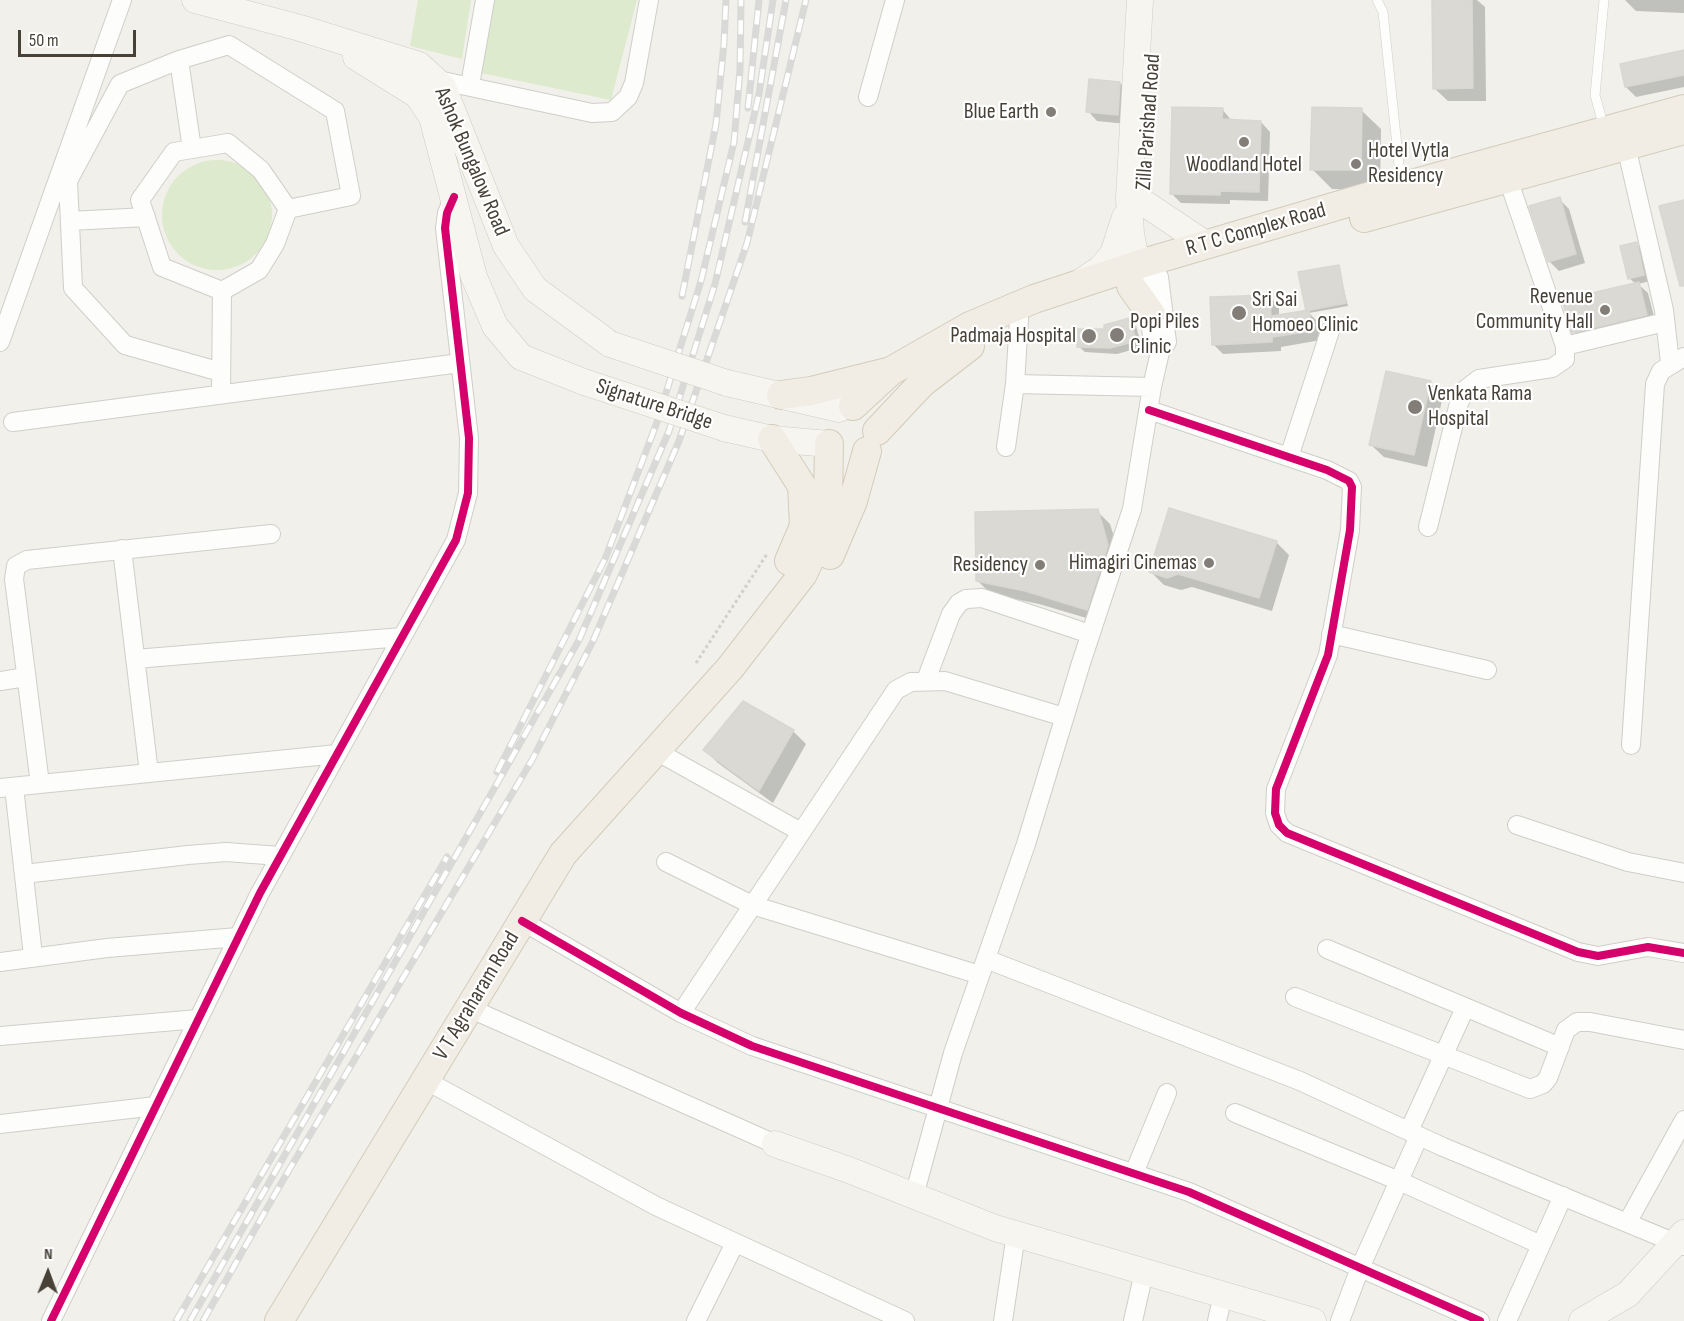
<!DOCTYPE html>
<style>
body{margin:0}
#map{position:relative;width:1684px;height:1321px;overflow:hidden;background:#f1f0eb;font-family:"Sofia Sans Condensed",sans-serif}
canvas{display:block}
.north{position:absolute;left:18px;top:1243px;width:60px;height:60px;-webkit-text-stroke:4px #fff;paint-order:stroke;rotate:1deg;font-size:16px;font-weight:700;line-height:24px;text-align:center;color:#474138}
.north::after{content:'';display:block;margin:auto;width:21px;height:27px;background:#474138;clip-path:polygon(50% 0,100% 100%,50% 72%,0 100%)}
.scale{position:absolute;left:18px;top:30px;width:118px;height:27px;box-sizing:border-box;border:3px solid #474138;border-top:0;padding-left:8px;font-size:18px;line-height:21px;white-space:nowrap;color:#474138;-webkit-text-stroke:4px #fff;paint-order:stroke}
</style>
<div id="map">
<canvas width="1684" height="1321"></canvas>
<div class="north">N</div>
<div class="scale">50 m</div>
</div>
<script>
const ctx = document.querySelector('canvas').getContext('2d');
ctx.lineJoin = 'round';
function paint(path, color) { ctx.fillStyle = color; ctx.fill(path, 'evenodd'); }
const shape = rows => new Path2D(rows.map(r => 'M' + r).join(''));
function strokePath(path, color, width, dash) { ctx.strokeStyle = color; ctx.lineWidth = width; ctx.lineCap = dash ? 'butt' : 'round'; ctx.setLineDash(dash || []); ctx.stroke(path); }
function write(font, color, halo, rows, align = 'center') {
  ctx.font = font + ' "Sofia Sans Condensed",sans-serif'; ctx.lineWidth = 4.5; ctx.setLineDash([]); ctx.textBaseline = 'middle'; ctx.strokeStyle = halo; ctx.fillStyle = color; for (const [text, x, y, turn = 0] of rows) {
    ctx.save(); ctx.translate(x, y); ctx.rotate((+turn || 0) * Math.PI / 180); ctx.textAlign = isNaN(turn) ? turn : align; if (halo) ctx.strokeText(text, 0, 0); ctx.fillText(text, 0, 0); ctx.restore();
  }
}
const green = shape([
 [418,0,471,0,462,59,410,46],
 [493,0,637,0,611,100,481,73],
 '162 215a55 55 0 1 1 110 0a55 55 0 1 1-110 0Z'
]);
const shadow = shape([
 [1433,0,1477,0,1485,7,1486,101,1448,101,1434,88],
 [1625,0,1684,0,1684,13,1636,11],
 [1684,52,1684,87,1636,97,1626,87],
 [1120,83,1130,93,1127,124,1097,121,1088,111],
 [1222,109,1232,121,1261,122,1270,132,1268,201,1230,200,1230,204,1181,203,1171,193],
 [1361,110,1381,129,1380,190,1332,189,1312,169],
 [1559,199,1569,209,1585,263,1559,271,1549,261],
 [1636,244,1643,250,1650,281,1638,284,1648,293,1656,324,1584,342,1574,332,1636,284,1629,278],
 [1338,266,1348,306,1309,313,1318,322,1321,340,1281,347,1281,351,1223,354,1213,344,1269,296,1279,306,1279,316,1309,312,1307,310],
 [1130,320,1136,326,1142,347,1117,354,1085,352,1078,346],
 [1430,383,1443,396,1427,467,1384,457,1370,444],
 [1097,511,1110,524,1121,559,1100,622,1039,604,991,594,977,580],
 [1276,542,1289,555,1272,611,1192,587,1181,590,1164,585,1151,572],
 [793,731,806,744,773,803,718,763,705,750]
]);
const building = shape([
 [1432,0,1472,0,1473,88,1433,89,1432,0],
 [1684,50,1684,75,1625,87,1620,64,1684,50],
 [1089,79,1120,82,1118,115,1086,112,1089,79],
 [1172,107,1223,108,1222,119,1261,121,1259,192,1220,191,1220,195,1170,194,1172,107],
 [1312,107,1362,108,1361,170,1310,170,1312,107],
 [1560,197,1576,254,1548,262,1529,206,1560,197],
 [1684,200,1684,286,1680,286,1659,206,1684,200],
 [1637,242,1644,275,1628,279,1620,246,1637,242],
 [1339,265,1346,303,1306,311,1298,272,1339,265],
 [1639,282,1647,315,1572,333,1562,300,1639,282],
 [1270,295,1271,316,1309,310,1312,331,1272,337,1272,342,1212,345,1210,297,1270,295],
 [1130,318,1136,341,1110,348,1077,347,1077,329,1104,329,1104,325,1130,318],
 [1386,371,1431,381,1414,455,1369,445,1386,371],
 [1169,508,1277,541,1259,598,1178,574,1167,578,1149,572,1169,508],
 [1098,509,1108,545,1087,610,1025,591,976,581,975,512,1098,509],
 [743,701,794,730,759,791,703,750,743,701]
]);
const path = shape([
 [696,663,767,554]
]);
const lane = shape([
 [1377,0,1383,12,1401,184],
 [1604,0,1595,95,1604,128]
]);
const street = shape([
 [179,60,192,149],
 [438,80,592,113,612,112,628,97,634,83,649,0],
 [470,85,485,0],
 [868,97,895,0],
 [1626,146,1664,310,1670,363],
 [70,221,146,217],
 [1145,281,1153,343,1160,352],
 [0,342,122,0],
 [1565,346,1665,322],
 [221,372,125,345,73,288,68,181,120,84,179,60,229,45,335,111,351,196,288,209],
 [1015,384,1152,387],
 [221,394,222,291,162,267,140,200,174,152,228,143,261,170,288,209,275,244,259,270,222,291],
 [1149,410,1327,470,1349,481,1352,487,1350,530,1328,655,1276,789,1275,813,1279,825,1287,833,1578,952,1598,956,1648,947,1684,953],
 [13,422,460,363],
 [1006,447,1015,384,1019,319],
 [1289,457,1330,331],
 [1428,527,1459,403,1466,389,1479,379,1552,368,1565,359,1565,346,1508,179],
 [122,549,149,773],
 [1331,634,1487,670],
 [135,659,402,637],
 [926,680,951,614,959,603,966,599,982,598,1090,634],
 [0,681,26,677],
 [1631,745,1655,384,1661,371,1684,357],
 [656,751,801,832],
 [40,784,14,579,16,566,27,560,271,534],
 [14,787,33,956],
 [0,788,337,754],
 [1517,825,1628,862,1684,873],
 [666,862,752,905,980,975],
 [24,874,188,855,226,852,280,856],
 [522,921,681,1013,752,1046,1189,1192,1480,1321],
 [1327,949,1560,1047],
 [986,959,1300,1081,1443,1147,1683,1246],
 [0,962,107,948,238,937],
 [1295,997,1530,1089,1543,1084,1548,1078,1566,1030,1577,1022,1590,1022,1684,1040],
 [469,1008,775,1144],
 [681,1013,896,690,911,682,945,681,1064,717],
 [0,1036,198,1019],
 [425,1080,656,1206,905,1321],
 [1235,1113,1399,1181,1541,1245],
 [0,1124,156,1106],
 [1409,1131,1465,1008],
 [1134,1173,1167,1093],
 [914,1196,953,1053,1026,844,1081,663,1132,509,1152,387,1160,352,1167,342,1159,277],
 [1627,1223,1684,1120],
 [51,1321,260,893,456,540,468,493,469,438,445,228,447,213,453,199],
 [696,1321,735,1243],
 [1003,1321,1016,1234],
 [1133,1321,1144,1272],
 [1217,1321,1223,1295],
 [1340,1321,1360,1268,1419,1136],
 [1507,1321,1563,1196]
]);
const secondary = shape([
 [195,0,300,28,419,65,443,87,506,246,535,289,610,344],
 [356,57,417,95,432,117,474,277,495,326,521,357,584,382],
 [1144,203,1207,245],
 [1137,265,1131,234,1129,198,1140,0],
 [1082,281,1100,269,1113,254,1125,217],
 [727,383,839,409],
 [724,428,772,439,829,444],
 [775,1144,849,1170,995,1228,1313,1321],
 [1582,1321,1628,1294,1684,1233]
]);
const primary = shape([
 [1364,218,1684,130],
 [1131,286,1151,314],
 [781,395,811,391,887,372],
 [853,406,891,371,970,326,1034,299,1137,265,1401,187,1684,109],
 [877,431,922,383,970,346],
 [772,439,802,486,804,526,789,561],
 [830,555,853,501,867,451],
 [279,1321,563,854,730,668,803,574,824,529,828,501,829,444]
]);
const rail = shape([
 [748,108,759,0],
 [745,222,786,0],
 [682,296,716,124,724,43,726,0],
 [497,772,605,559,656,425,701,281,734,142,740,70,741,0],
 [176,1321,447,857],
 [190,1321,579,640,669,431,715,284,759,94,773,0],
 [203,1321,279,1187,532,760,593,641,679,441,747,243,806,0]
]);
const secondaryBridge = shape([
 [610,344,727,383],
 [584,382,724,428]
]);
const cycleway = shape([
 [1149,410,1327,470,1349,481,1352,487,1350,530,1328,655,1276,789,1275,813,1279,825,1287,833,1578,952,1598,956,1648,947,1684,953],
 [522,921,681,1013,752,1046,1189,1192,1480,1321],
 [51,1321,260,893,456,540,468,493,469,438,445,228,447,213,454,197]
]);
const markers = [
 [1051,112,6,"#827e77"],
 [1244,142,6,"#827e77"],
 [1356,164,6,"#827e77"],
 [1605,310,6,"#827e77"],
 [1239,313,8,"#827e77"],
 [1117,335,8,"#827e77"],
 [1089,336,8,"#827e77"],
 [1415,407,8,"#827e77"],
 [1209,563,6,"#827e77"],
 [1040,565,6,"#827e77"]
];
const poiNames = [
 ["Blue Earth",1039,112],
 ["Hotel Vytla",1368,151,"left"],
 ["Residency",1368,176,"left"],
 ["Woodland Hotel",1244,165,"center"],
 ["Revenue",1593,297],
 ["Community Hall",1593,322],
 ["Sri Sai",1252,300,"left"],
 ["Homoeo Clinic",1252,325,"left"],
 ["Popi Piles",1130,322,"left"],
 ["Clinic",1130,347,"left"],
 ["Padmaja Hospital",1076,336],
 ["Venkata Rama",1428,394,"left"],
 ["Hospital",1428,419,"left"],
 ["Himagiri Cinemas",1197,563],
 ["Residency",1028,565]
];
const streetNames = [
 ["Zilla Parishad Road",1149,122,-86],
 ["Ashok Bungalow Road",471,162,67],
 ["R T C Complex Road",1256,230,-16],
 ["Signature Bridge",654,405,18],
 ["V T Agraharam Road",477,996,-59]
];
paint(green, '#ddeacd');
paint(shadow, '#0003');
paint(building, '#dbd9d4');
strokePath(building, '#d9d7d1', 1.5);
strokePath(lane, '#cfcec9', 10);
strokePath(street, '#cfcec9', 20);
strokePath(secondary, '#d0cdc3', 27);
strokePath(primary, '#d2ccba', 30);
strokePath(path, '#d1d0cb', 3, [3, 3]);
strokePath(lane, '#fdfdfc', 9);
strokePath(street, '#fdfdfc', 18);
strokePath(secondary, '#f7f5ef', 26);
strokePath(primary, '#f1ede5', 28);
strokePath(rail, '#d9d9d8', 7);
strokePath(rail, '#fff', 4.5, [14]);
strokePath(secondaryBridge, '#d0cdc3', 27, []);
strokePath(secondaryBridge, '#f7f5ef', 26);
strokePath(cycleway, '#d6006c', 8);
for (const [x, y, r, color] of markers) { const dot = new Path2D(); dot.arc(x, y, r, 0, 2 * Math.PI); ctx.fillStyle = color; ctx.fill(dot); strokePath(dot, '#fff', 2); }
write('22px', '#474138', '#fff', poiNames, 'right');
write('22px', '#474138', '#fff', streetNames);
</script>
